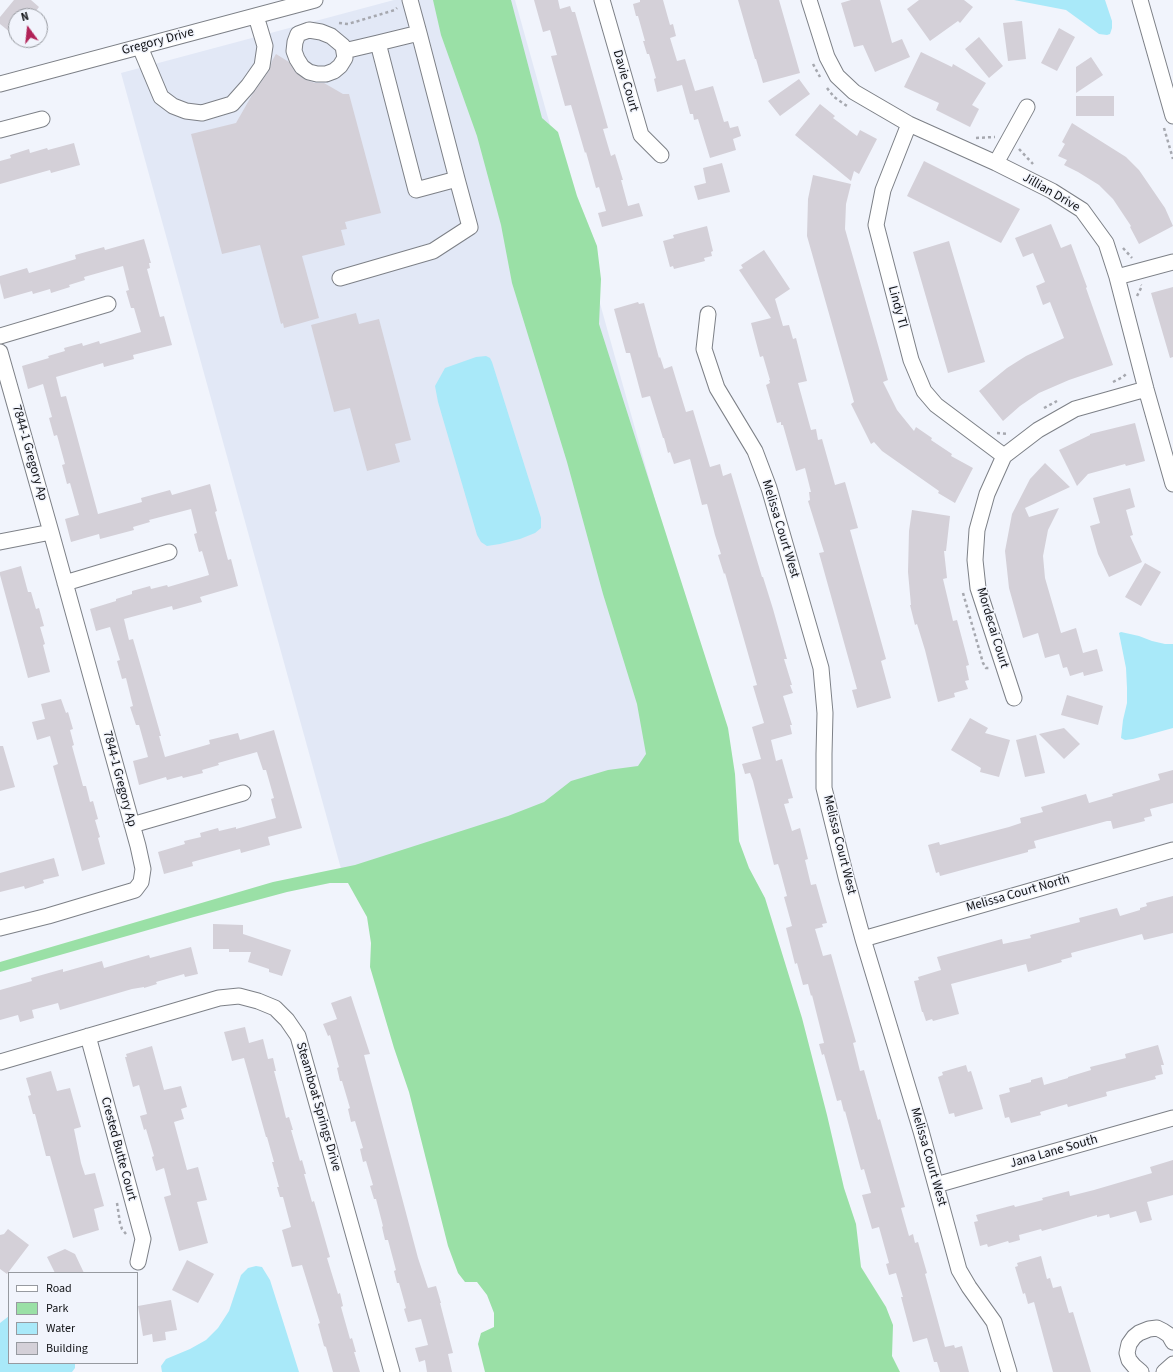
<!DOCTYPE html>
<style>
body{margin:0}
#map{position:relative;width:1173px;height:1372px;overflow:hidden;background:#f1f4fc;font-family:"Source Sans 3",sans-serif}
canvas{display:block}
.legend{position:absolute;left:8px;top:1272px;width:130px;height:92px;box-sizing:border-box;background:#f1f4fc;border:1px solid #979aa0;margin:0;padding:5px 7px;list-style:none;font-size:12px;color:#111215}
.legend li{display:flex;align-items:center;gap:8px;height:20px}
.legend b{width:20px;border:1px solid #979aa0}
.north{position:absolute;left:8px;top:8px;width:40px;height:40px;box-sizing:border-box;background:#f1f4fc;border:1px solid #979aa0;border-radius:50%;rotate:345deg;font-size:11px;font-weight:700;line-height:16px;text-align:center;color:#111215}
.north::after{content:'';display:block;margin:auto;width:14px;height:18px;background:#b12257;clip-path:polygon(50% 0,100% 100%,50% 72%,0 100%)}
</style>
<div id="map">
<canvas width="1173" height="1372"></canvas>
<ul class="legend">
<li><b style="height:5px;background:#fff"></b>Road</li>
<li><b style="height:11px;background:#9ae0a6"></b>Park</li>
<li><b style="height:11px;background:#a9e9f9"></b>Water</li>
<li><b style="height:11px;background:#d4d0d8"></b>Building</li>
</ul>
<div class="north">N</div>
</div>
<script>
const ctx = document.querySelector('canvas').getContext('2d');
ctx.lineJoin = 'round';
function paint(path, color) { ctx.fillStyle = color; ctx.fill(path, 'evenodd'); }
const shape = rows => new Path2D(rows.map(r => 'M' + r).join(''));
function strokePath(path, color, width, dash) { ctx.strokeStyle = color; ctx.lineWidth = width; ctx.lineCap = dash ? 'butt' : 'round'; ctx.setLineDash(dash || []); ctx.stroke(path); }
function write(font, color, halo, rows, align = 'center') {
  ctx.font = font + ' "Source Sans 3",sans-serif'; ctx.lineWidth = 3; ctx.setLineDash([]); ctx.textBaseline = 'middle'; ctx.strokeStyle = halo; ctx.fillStyle = color; for (const [text, x, y, turn = 0] of rows) {
    ctx.save(); ctx.translate(x, y); ctx.rotate((+turn || 0) * Math.PI / 180); ctx.textAlign = isNaN(turn) ? turn : align; if (halo) ctx.strokeText(text, 0, 0); ctx.fillText(text, 0, 0); ctx.restore();
  }
}
const built = shape([
 [394,0,515,0,729,764,343,876,121,73]
]);
const green = shape([
 [433,0,511,0,542,118,558,132,577,196,597,246,601,279,599,324,728,728,735,774,739,841,749,868,765,898,802,1018,827,1115,844,1188,856,1224,861,1267,886,1307,893,1325,892,1356,900,1372,485,1372,478,1344,481,1333,494,1327,494,1313,487,1295,477,1282,465,1282,458,1273,448,1246,409,1092,394,1048,370,967,371,943,367,917,348,883,330,883,287,892,194,917,0,972,0,962,273,882,355,865,508,816,544,802,571,781,608,770,638,766,646,754,637,704,603,594,567,462,512,283,501,225,477,136,441,35]
]);
const water = shape([
 [1014,0,1105,0,1112,21,1112,28,1110,34,1107,35,1099,34,1066,10],
 [486,356,490,358,492,362,541,518,541,528,535,533,520,539,500,544,487,546,481,542,477,535,438,402,435,386,445,368,476,357],
 [1121,632,1139,636,1152,641,1165,644,1173,644,1173,728,1133,739,1125,740,1121,738,1123,720,1127,703,1127,688,1126,668,1119,633],
 [256,1266,262,1267,270,1280,299,1372,162,1372,161,1366,166,1359,190,1349,206,1340,218,1328,229,1311,241,1275,248,1268],
 [9,1316,9,1363,75,1363,75,1368,72,1372,0,1372,0,1323]
]);
const building = shape([
 [14,0,31,0,39,7,32,16,16,16,16,37,0,24,0,17],
 [534,0,558,0,560,9,570,6,572,12,575,12,608,128,603,129,611,156,615,154,623,180,621,180,628,206,639,203,643,216,602,227,598,213,606,211,599,187,596,188,586,152,585,153,571,105,565,106,551,56,557,55,550,30,543,32],
 [640,0,663,0,670,25,673,24,676,36,670,38,677,61,685,59,695,91,713,86,724,122,728,121,730,128,738,126,741,136,733,139,736,150,710,158,698,119,694,120,693,114,690,114,682,85,657,92,654,79,656,78,649,54,647,54,643,41,645,41,638,16,636,16,633,4,640,2],
 [738,0,779,0,800,73,763,83,756,59,755,59],
 [851,0,880,0,892,43,902,39,910,57,875,72,863,45,854,47,841,3],
 [919,0,964,0,973,7,960,23,958,21,930,41,907,9],
 [1022,21,1026,59,1008,61,1003,23],
 [1059,28,1075,37,1057,71,1041,63],
 [979,37,1003,66,989,78,965,49],
 [921,52,952,67,953,64,986,83,972,105,979,109,970,127,936,110,939,103,904,87],
 [276,54,289,62,295,72,304,79,315,83,324,83,343,94,349,94,381,213,345,222,347,229,341,230,345,245,302,256,319,318,284,328,283,323,281,324,260,245,222,254,191,134,236,123,252,95,269,71,272,61],
 [1091,57,1103,75,1076,93,1076,67],
 [799,79,810,94,780,116,768,101],
 [1076,96,1114,96,1114,116,1076,116],
 [820,104,835,116,833,118,857,136,860,130,877,139,859,174,854,171,851,181,795,135],
 [1072,123,1126,157,1139,170,1165,208,1173,226,1139,244,1130,227,1131,226,1113,199,1099,185,1078,172,1064,165,1067,160,1058,156,1065,144,1062,142],
 [74,143,80,165,51,173,50,170,0,184,0,161,11,158,10,155,29,149,30,153,47,148,48,150],
 [924,161,1020,209,1001,243,907,196],
 [722,163,730,192,698,200,694,186,706,183,703,168],
 [813,175,851,184,846,204,845,229,888,380,883,382,897,410,914,431,916,427,932,438,931,440,952,454,951,456,973,468,955,503,938,493,939,491,882,451,874,442,871,444,851,404,854,402,807,236,808,199],
 [1051,224,1061,248,1071,244,1087,287,1086,288,1113,365,1069,380,1039,393,1020,406,1003,421,979,391,1007,368,1026,356,1064,338,1050,302,1043,305,1036,286,1045,282,1033,253,1023,257,1015,238],
 [707,226,713,251,711,252,712,256,704,258,705,261,674,269,673,266,670,267,663,241,674,238,673,235],
 [144,239,151,263,149,263,150,268,147,269,160,317,164,316,172,345,133,355,134,359,104,367,103,363,56,377,61,397,66,396,98,514,142,502,141,498,170,490,172,495,210,484,217,511,215,512,228,560,231,559,238,586,200,597,202,602,173,610,172,606,124,619,129,640,133,639,161,736,159,736,165,757,210,744,209,740,238,733,240,740,274,730,302,828,268,837,270,845,241,853,240,849,192,862,193,866,164,874,158,852,185,844,184,841,201,837,200,833,218,828,219,831,236,827,236,829,276,818,271,799,274,798,266,770,263,770,257,752,218,763,219,765,202,770,203,773,183,778,182,776,167,780,166,777,139,785,133,761,148,757,139,725,136,725,130,707,133,706,126,678,122,679,117,661,120,660,110,627,96,631,90,609,116,601,116,599,132,594,132,591,150,586,151,589,167,585,168,587,209,575,202,551,199,552,194,534,197,533,191,509,149,520,150,522,133,527,134,530,100,539,99,534,71,542,65,519,79,515,70,483,67,484,62,465,65,464,57,435,54,436,49,418,52,417,43,384,28,389,22,366,49,358,48,356,65,351,64,348,82,343,83,346,99,341,100,344,141,332,134,308,131,308,126,291,129,290,123,266,84,277,85,280,69,285,70,287,51,293,50,289,33,294,32,291,4,299,0,283,0,276,27,268,29,273,76,259,75,255,104,247,105,250],
 [949,241,985,362,948,373,913,252],
 [764,250,790,289,775,299,783,326,789,325,793,339,796,338,807,381,798,383,811,430,816,429,818,440,822,439,835,485,845,482,858,528,850,530,886,659,881,661,891,698,857,708,852,690,857,689,819,553,824,552,808,501,810,500,809,492,811,492,805,468,796,471,783,425,781,425,781,422,777,423,766,385,770,383,769,380,770,380,763,356,760,357,751,323,771,318,739,270,743,268,741,265],
 [1173,287,1173,357,1170,358,1151,293],
 [638,302,639,304,644,303,659,358,660,357,664,369,672,366,686,412,693,410,710,467,720,464,723,476,731,473,762,577,763,577,773,609,787,659,784,659,792,685,790,685,793,693,783,696,792,725,790,725,792,734,771,740,776,761,782,759,793,798,788,799,789,803,784,804,792,831,800,828,808,859,805,860,811,885,816,884,827,923,822,924,823,927,815,929,823,956,831,954,856,1042,853,1043,860,1071,864,1070,878,1120,880,1119,905,1207,901,1208,909,1236,913,1234,915,1243,918,1242,927,1273,925,1274,945,1347,954,1345,955,1348,962,1346,969,1372,940,1372,937,1362,934,1362,927,1338,913,1342,901,1297,903,1297,896,1273,889,1275,886,1264,889,1263,879,1227,872,1229,862,1195,871,1193,864,1169,861,1170,845,1111,844,1112,841,1100,837,1101,824,1054,822,1055,819,1044,824,1043,812,995,811,996,808,984,803,985,797,963,795,964,786,928,792,926,784,897,787,896,780,870,778,864,774,865,753,781,750,773,745,774,742,764,761,759,752,727,764,723,753,686,757,685,725,573,724,574,718,555,721,554,715,535,707,504,702,505,690,459,674,464,670,452,668,453,664,438,663,438,650,396,642,398,630,353,626,353,614,309],
 [356,313,359,324,379,319,411,440,395,444,400,462,367,471,350,408,334,412,311,325],
 [1135,423,1145,461,1126,466,1125,464,1088,474,1077,486,1059,450,1090,435,1090,434],
 [1045,463,1070,487,1025,508,1029,517,1059,508,1048,530,1043,556,1045,578,1061,633,1076,628,1083,653,1097,649,1103,671,1084,676,1083,672,1070,676,1067,667,1063,668,1059,654,1045,658,1038,633,1023,638,1009,588,1005,551,1012,514,1030,479],
 [1130,488,1135,507,1126,510,1133,535,1130,536,1142,562,1109,577,1098,554,1090,526,1100,523,1093,498],
 [912,510,950,516,946,551,944,551,947,578,943,579,953,621,957,620,969,665,966,666,969,680,965,681,968,689,954,693,955,697,938,702,925,650,917,624,915,625,910,605,911,605,908,572,909,531],
 [1145,563,1161,572,1141,606,1125,597],
 [21,566,28,592,31,592,36,609,39,608,44,626,40,627,45,644,43,645,50,672,28,678,0,575,0,572],
 [1067,695,1103,706,1098,725,1061,715],
 [61,699,66,713,68,712,73,729,70,730,74,745,72,746,83,786,86,786,90,802,93,801,98,819,95,820,100,837,98,838,105,864,82,871,53,766,58,764,50,736,37,740,32,722,45,719,41,704],
 [970,718,988,728,985,733,1010,740,999,777,980,772,981,768,951,750],
 [1064,728,1080,744,1064,759,1039,734],
 [1036,735,1045,773,1025,777,1016,740],
 [0,746,3,746,15,787,0,791],
 [1173,770,1173,803,1150,809,1152,816,1144,818,1145,821,1113,829,1111,821,1107,821,1034,841,1036,848,1028,850,1028,852,940,876,939,872,936,873,928,845,939,842,940,845,1009,827,1021,823,1020,818,1043,812,1041,807,1086,794,1089,803,1113,796,1112,794,1160,780,1158,774],
 [54,858,59,876,43,880,44,883,25,889,24,886,0,892,0,873],
 [1173,896,1173,933,1144,940,1142,934,1071,953,1072,957,1061,960,1062,962,1028,972,1026,964,951,984,959,1014,933,1021,932,1019,926,1021,923,1012,922,1012,914,981,919,980,918,977,941,970,937,957,1002,939,1003,944,1031,938,1030,935,1080,922,1079,918,1117,908,1120,916,1140,910,1140,908,1147,906,1146,903],
 [213,924,243,925,243,934,291,950,282,976,269,972,269,969,248,962,251,952,229,952,229,949,213,949],
 [191,947,198,974,185,977,184,974,156,982,157,984,144,988,144,987,132,989,60,1010,58,1003,32,1010,34,1018,20,1022,18,1015,0,1020,0,990,32,981,31,978,63,969,63,972,102,961,104,968,149,955,150,958],
 [351,996,370,1054,364,1055,418,1258,428,1288,436,1286,441,1303,440,1303,453,1353,448,1354,452,1372,427,1372,425,1360,419,1362,415,1348,428,1345,421,1319,408,1322,404,1309,406,1308,399,1283,397,1283,394,1271,396,1270,388,1240,385,1240,382,1227,383,1226,376,1199,374,1199,370,1186,373,1185,366,1161,363,1162,360,1149,363,1148,355,1121,351,1122,348,1109,350,1108,342,1081,340,1081,337,1068,339,1067,330,1035,328,1036,323,1024,337,1019,331,1003],
 [245,1027,249,1043,263,1039,268,1059,273,1058,276,1071,274,1071,280,1094,286,1118,289,1117,293,1130,291,1130,300,1161,302,1160,306,1174,304,1174,312,1202,314,1201,330,1257,327,1258,338,1294,340,1293,343,1306,341,1307,350,1339,352,1338,356,1352,354,1352,360,1372,333,1372,326,1347,324,1346,318,1324,320,1323,302,1265,292,1267,282,1230,291,1227,283,1197,280,1197,277,1187,279,1187,272,1162,274,1162,267,1137,266,1137,244,1058,232,1061,224,1032],
 [1158,1045,1164,1065,1161,1065,1163,1074,1155,1076,1156,1079,1106,1092,1107,1096,1068,1107,1067,1104,1040,1112,1041,1115,1011,1123,1009,1117,1005,1118,999,1095,1010,1092,1009,1088,1031,1082,1031,1080,1042,1077,1044,1085,1068,1078,1068,1077,1091,1070,1090,1067,1126,1058,1125,1054],
 [152,1046,164,1090,181,1086,187,1107,181,1109,184,1119,174,1122,187,1170,198,1167,207,1200,197,1202,208,1243,179,1251,164,1197,171,1195,164,1168,156,1171,152,1157,154,1156,146,1129,144,1130,140,1116,147,1114,139,1085,133,1087,125,1057,127,1057,126,1054],
 [966,1065,968,1072,971,1071,983,1109,955,1117,954,1113,949,1114,938,1077,943,1075,942,1072],
 [51,1071,57,1091,70,1088,81,1127,74,1129,81,1163,85,1175,95,1173,104,1206,94,1209,99,1230,73,1238,50,1156,46,1156,35,1114,33,1114,28,1096,31,1095,26,1078],
 [1173,1160,1173,1195,1147,1202,1152,1220,1140,1223,1136,1211,1110,1218,1109,1214,1097,1217,1097,1215,1042,1231,1041,1229,1019,1235,1020,1240,1009,1243,1008,1241,988,1247,987,1244,980,1246,974,1222,978,1221,976,1215,1014,1205,1015,1207,1043,1200,1042,1198,1069,1191,1070,1196,1094,1190,1152,1173,1150,1167],
 [8,1229,29,1245,7,1274,0,1269,0,1235,4,1234],
 [65,1249,75,1254,84,1273,55,1273,47,1257],
 [1041,1256,1047,1279,1050,1278,1053,1288,1061,1286,1069,1313,1073,1312,1091,1372,1053,1372,1034,1302,1028,1304,1025,1293,1023,1294,1015,1267,1018,1266,1017,1263],
 [187,1260,214,1274,198,1303,172,1290],
 [171,1300,177,1330,165,1332,166,1340,153,1342,152,1334,143,1336,138,1306]
]);
const path = shape([
 [339,23,348,24,395,10,397,8],
 [813,64,820,77],
 [827,88,834,97,847,106],
 [1164,128,1173,159],
 [976,138,995,137],
 [1019,149,1033,164],
 [1123,248,1132,258],
 [1137,296,1142,286,1141,285],
 [1113,382,1123,377,1127,373],
 [1044,408,1057,401],
 [997,433,1008,434],
 [963,593,983,663,986,668,990,668],
 [117,1203,120,1223,122,1229,126,1234]
]);
const minor = shape([
 [410,0,419,33,457,179,416,190,378,43,419,33],
 [602,0,641,135,661,155],
 [809,0,827,57,837,76,854,92,909,124,996,163,1052,191,1082,210,1106,243,1117,277,1146,389,1173,484],
 [1140,0,1173,116],
 [309,30,321,32,331,36,343,46,345,58,340,66,334,71,326,74,317,74,309,72,302,67,297,59,294,51,295,42,298,34,309,30],
 [140,47,161,97,173,106,186,111,202,113,232,104,248,86,262,66,265,46,256,16],
 [344,51,378,43],
 [0,84,315,0],
 [909,124,883,190,876,225,911,360,924,391,936,405,1004,456],
 [0,130,42,119],
 [996,163,1027,107],
 [1117,277,1173,262],
 [340,278,433,251,470,227,457,179],
 [708,314,704,349,717,388,755,451,769,488,821,668,825,713,824,754,824,788,846,877,863,939,921,1131,959,1270,969,1287,994,1322,1009,1372],
 [0,336,108,304],
 [0,352,51,532],
 [0,542,51,532,138,846,143,869,141,882,135,890,48,916,0,928],
 [65,583,169,552],
 [1014,698,978,588,975,560,977,530,987,494,1004,456,1038,430,1075,409,1146,389],
 [132,825,243,793],
 [863,939,1173,850],
 [88,1036,143,1239,138,1262],
 [0,1062,219,998,239,996,258,1001,275,1008,287,1020,298,1036,392,1372],
 [936,1185,1173,1118],
 [1141,1372,1134,1366,1129,1360,1127,1353,1129,1344,1134,1337,1139,1333,1149,1329,1157,1328,1163,1331,1169,1335,1173,1342],
 [1164,1372,1173,1364]
]);
const streetNames = [
 ["Gregory Drive",158,42,-15],
 ["Davie Court",625,81,74],
 ["Jillian Drive",1051,193,30],
 ["Lindy Tl",897,307,75],
 ["7844-1 Gregory Ap",29,453,74],
 ["Melissa Court West",780,529,73],
 ["Mordecai Court",992,628,73],
 ["7844-1 Gregory Ap",119,779,75],
 ["Melissa Court West",839,845,76],
 ["Melissa Court North",1018,894,-16],
 ["Steamboat Springs Drive",318,1107,74],
 ["Crested Butte Court",118,1149,75],
 ["Jana Lane South",1054,1152,-16],
 ["Melissa Court West",928,1157,74]
];
paint(built, '#e2e8f6');
paint(green, '#9ae0a6');
paint(water, '#a9e9f9');
paint(building, '#d4d0d8');
strokePath(minor, '#7d8087', 17);
strokePath(path, '#a6a8af', 2.5, [3, 3]);
strokePath(minor, '#fff', 15);
write('13px', '#111215', '#f1f4fc', streetNames);
</script>
